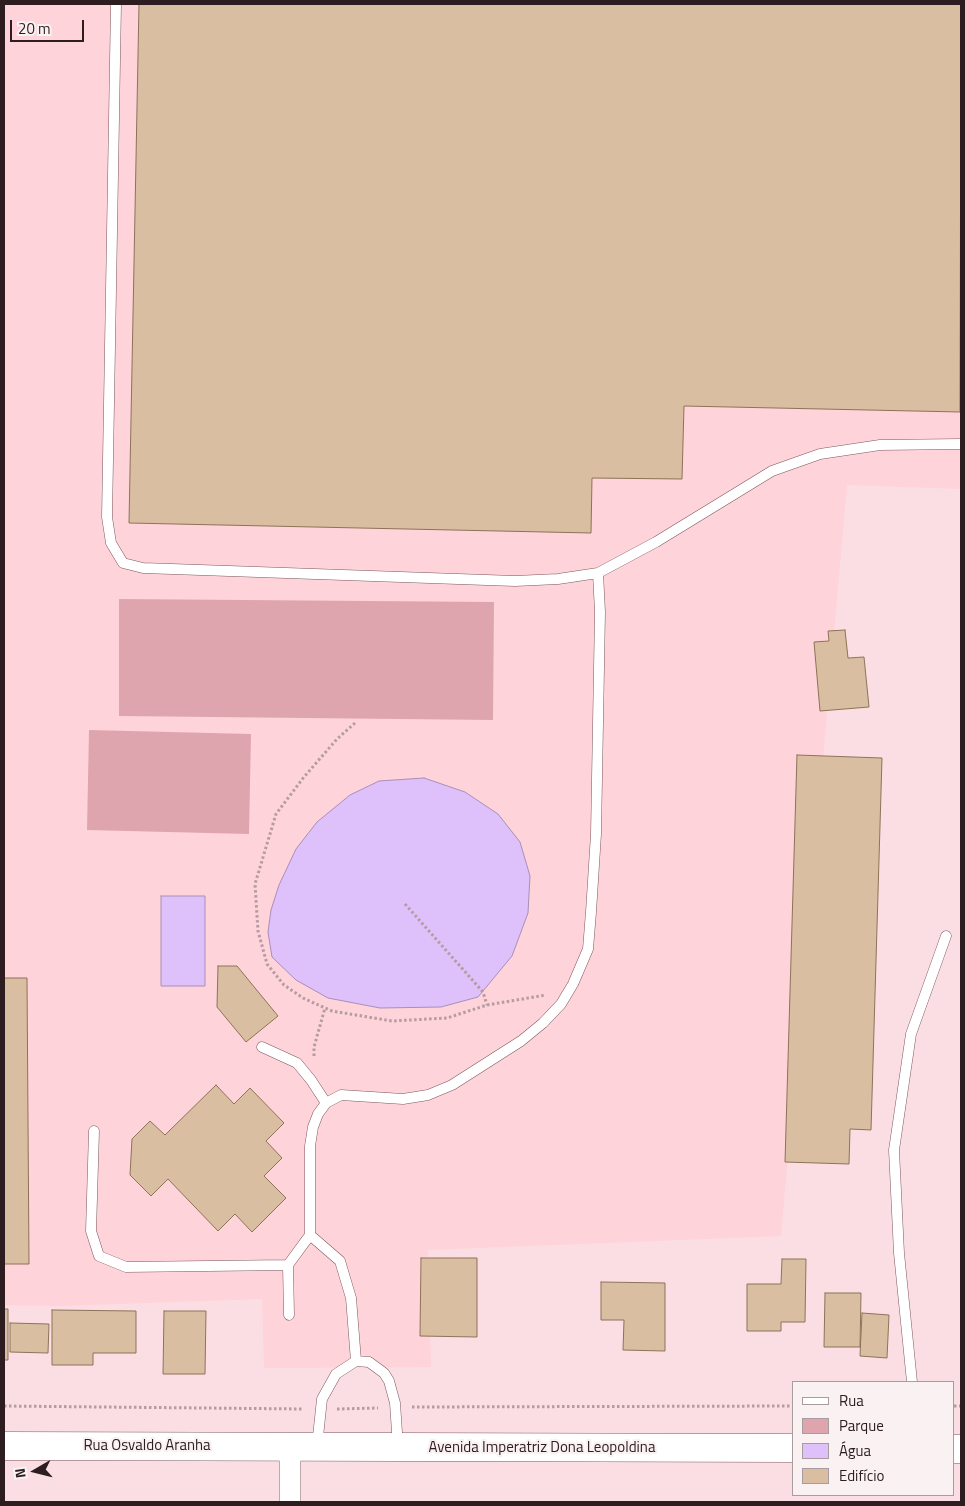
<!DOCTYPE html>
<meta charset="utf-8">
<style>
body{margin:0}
#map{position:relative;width:965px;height:1506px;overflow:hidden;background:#fadee3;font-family:"Titillium Web",sans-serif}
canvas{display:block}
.frame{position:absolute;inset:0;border:5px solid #2d1d20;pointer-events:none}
.legend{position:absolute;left:792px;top:1381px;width:162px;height:115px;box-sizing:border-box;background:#faf1f2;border:1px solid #a89c9e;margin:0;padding:6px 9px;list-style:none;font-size:15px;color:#2d1d20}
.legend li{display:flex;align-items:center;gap:10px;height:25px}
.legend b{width:25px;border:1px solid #a89c9e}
.north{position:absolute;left:10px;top:1446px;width:50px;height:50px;-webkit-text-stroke:4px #faf1f2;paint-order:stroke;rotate:262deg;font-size:14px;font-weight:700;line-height:20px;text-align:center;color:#2d1d20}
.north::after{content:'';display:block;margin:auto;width:18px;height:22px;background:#2d1d20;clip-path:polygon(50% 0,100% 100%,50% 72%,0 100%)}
.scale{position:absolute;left:10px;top:20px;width:74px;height:22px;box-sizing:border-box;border:2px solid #2d1d20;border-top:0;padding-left:6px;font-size:15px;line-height:18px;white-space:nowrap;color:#2d1d20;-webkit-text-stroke:4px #faf1f2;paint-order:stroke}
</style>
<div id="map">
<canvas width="965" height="1506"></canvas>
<div class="frame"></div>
<ul class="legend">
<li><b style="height:6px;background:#fff"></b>Rua</li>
<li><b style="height:14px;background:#dfa5af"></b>Parque</li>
<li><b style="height:14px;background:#dec0fb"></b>Água</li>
<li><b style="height:14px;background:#dabea1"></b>Edifício</li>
</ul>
<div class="north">N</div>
<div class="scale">20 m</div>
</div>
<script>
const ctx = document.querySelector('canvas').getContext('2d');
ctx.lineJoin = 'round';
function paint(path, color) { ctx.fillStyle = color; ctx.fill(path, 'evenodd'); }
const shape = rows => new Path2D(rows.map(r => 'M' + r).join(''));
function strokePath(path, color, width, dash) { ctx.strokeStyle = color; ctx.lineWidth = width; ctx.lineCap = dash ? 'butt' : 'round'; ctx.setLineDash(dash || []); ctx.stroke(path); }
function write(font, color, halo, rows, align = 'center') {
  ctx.font = font + ' "Titillium Web",sans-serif'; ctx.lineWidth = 4.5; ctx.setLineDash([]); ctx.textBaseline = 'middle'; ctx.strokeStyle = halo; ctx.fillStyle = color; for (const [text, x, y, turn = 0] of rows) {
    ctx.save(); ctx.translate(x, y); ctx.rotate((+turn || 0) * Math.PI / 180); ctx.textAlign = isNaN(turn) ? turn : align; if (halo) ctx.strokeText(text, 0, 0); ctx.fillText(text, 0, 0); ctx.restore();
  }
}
const built = shape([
 [4,4,961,4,961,489,847,485,781,1236,428,1250,431,1367,264,1368,262,1299,59,1306,4,1305]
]);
const green = shape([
 [119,599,494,602,493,720,119,716],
 [89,730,251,734,249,834,87,830]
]);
const water = shape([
 [424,778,465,792,498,814,520,842,530,876,528,913,512,956,478,997,441,1007,380,1008,328,998,296,980,272,957,268,932,271,910,279,885,296,849,317,822,350,795,379,781,424,778],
 [161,896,205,896,205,986,161,986,161,896]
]);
const building = shape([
 [139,4,961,4,960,412,684,406,682,479,592,478,591,533,129,523,139,4],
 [845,630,848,658,864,657,869,707,820,711,814,642,829,641,828,631,845,630],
 [797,755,882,758,871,1130,850,1129,849,1164,785,1162,797,755],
 [218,966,237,966,278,1016,246,1042,217,1007,218,966],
 [4,978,27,978,29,1264,4,1264,4,978],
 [216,1085,234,1104,250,1088,284,1123,266,1141,282,1158,264,1176,286,1198,252,1232,235,1214,218,1231,168,1179,151,1196,130,1175,132,1139,150,1121,165,1135,216,1085],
 [421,1258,477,1258,477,1337,420,1336,421,1258],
 [782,1259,806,1259,805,1322,781,1322,781,1331,747,1331,747,1284,781,1284,782,1259],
 [601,1282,665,1283,665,1351,623,1350,624,1320,601,1320,601,1282],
 [825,1293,861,1293,860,1347,824,1347,825,1293],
 [4,1309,8,1309,8,1360,4,1360,4,1309],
 [52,1310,136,1311,136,1353,93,1353,93,1365,52,1365,52,1310],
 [164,1311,206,1311,205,1374,163,1374,164,1311],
 [862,1313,889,1315,887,1358,860,1356,862,1313],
 [10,1323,49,1324,48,1353,10,1352,10,1323]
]);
const path = shape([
 [355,723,337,739,304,777,276,814,255,884,258,931,267,964,284,985,303,998,325,1008,332,1011,392,1021,447,1018,487,1005,546,995],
 [405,904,483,992,487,1005],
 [314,1056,314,1047,325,1008],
 [4,1406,303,1409],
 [954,1406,961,1406],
 [412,1407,794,1406],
 [337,1409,378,1408]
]);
const service = shape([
 [116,4,107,517,111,543,123,563,143,568,515,581,558,579,598,573,656,542,772,471,820,454,880,445,961,444],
 [262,1047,297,1063,311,1080,326,1103],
 [94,1131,91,1231,99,1256,126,1267,288,1265,310,1235],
 [288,1265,289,1315],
 [356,1361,351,1298,340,1261,310,1235,310,1146,313,1127,318,1114,326,1103,341,1095,403,1099,428,1095,452,1085,521,1041,543,1023,561,1004,573,984,588,949,591,912,596,834,600,612,598,573],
 [912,1382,899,1253,894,1150,911,1034,946,936],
 [317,1446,322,1399,336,1374,356,1361,369,1362,384,1373,389,1381,395,1403,398,1447]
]);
const minor = shape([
 [290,1502,290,1447]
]);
const secondary = shape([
 [4,1446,794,1448],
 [954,1449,961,1449]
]);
const streetNames = [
 ["Rua Osvaldo Aranha",147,1446],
 ["Avenida Imperatriz Dona Leopoldina",542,1448]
];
paint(built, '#fed3da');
paint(green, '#dfa5af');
paint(water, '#dec0fb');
strokePath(water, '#a98fb9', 1);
paint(building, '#dabea1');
strokePath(building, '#8d7358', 1);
strokePath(service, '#7d575d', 11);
strokePath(minor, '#7d575d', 22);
strokePath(secondary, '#7d575d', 29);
strokePath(path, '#b49ca0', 3, [2.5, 2.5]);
strokePath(service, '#fff', 10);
strokePath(minor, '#fff', 21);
strokePath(secondary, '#fff', 28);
write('15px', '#2d1d20', '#faf1f2', streetNames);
</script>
